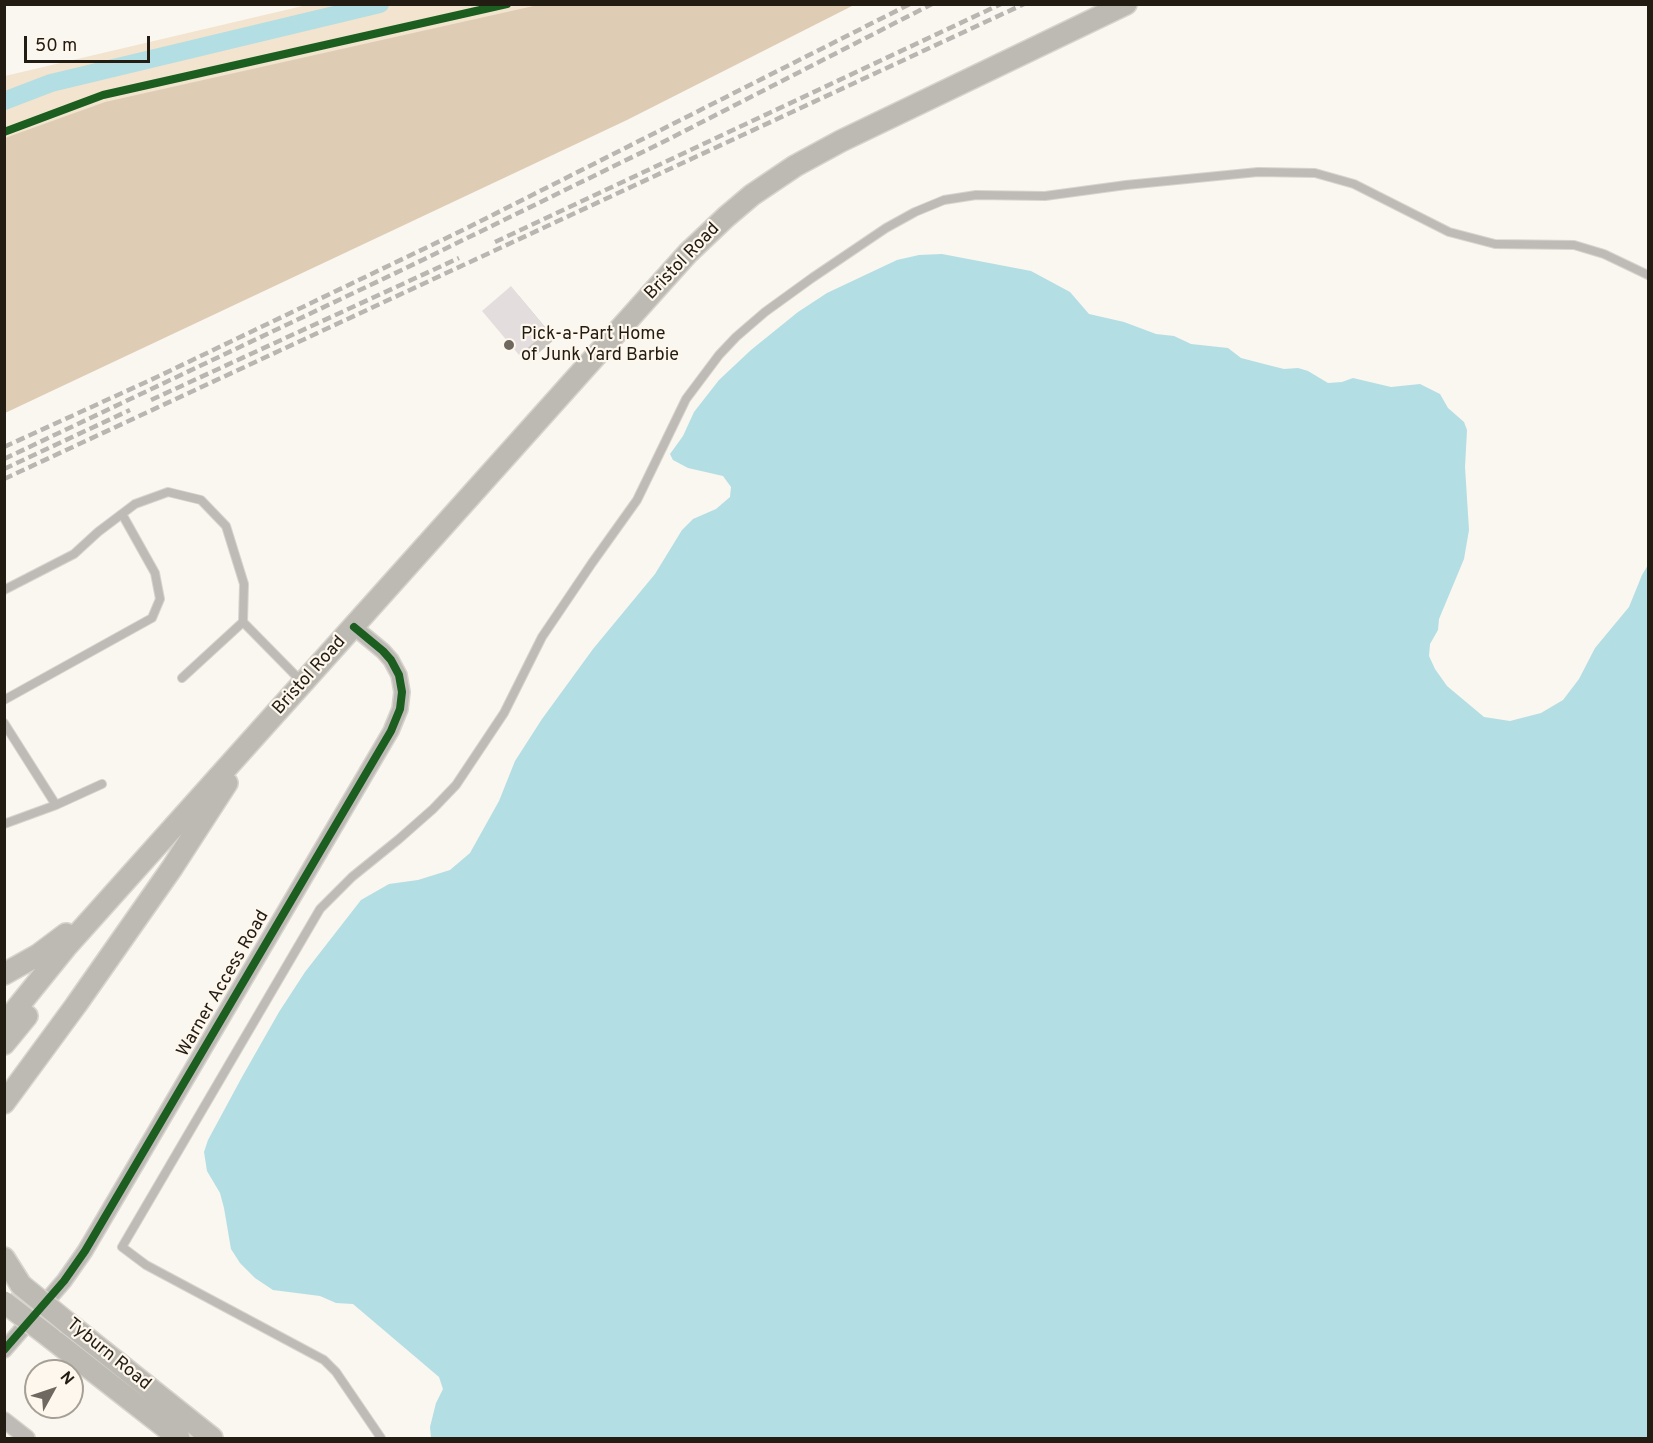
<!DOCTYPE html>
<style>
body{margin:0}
#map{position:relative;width:1653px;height:1443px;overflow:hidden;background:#faf6f0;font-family:Overpass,sans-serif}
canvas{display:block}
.frame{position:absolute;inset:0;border:6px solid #221c13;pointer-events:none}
.north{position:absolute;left:24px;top:1359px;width:60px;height:60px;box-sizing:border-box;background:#fdf7ed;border:2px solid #a59f96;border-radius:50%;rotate:50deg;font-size:16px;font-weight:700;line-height:24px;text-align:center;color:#221c13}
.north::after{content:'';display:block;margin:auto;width:21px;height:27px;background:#6e6860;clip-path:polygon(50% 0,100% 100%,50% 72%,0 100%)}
.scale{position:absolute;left:24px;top:36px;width:126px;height:27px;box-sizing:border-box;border:3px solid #221c13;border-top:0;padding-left:8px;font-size:18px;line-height:21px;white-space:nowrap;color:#221c13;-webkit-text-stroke:4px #fdf7ed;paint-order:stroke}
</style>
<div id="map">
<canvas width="1653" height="1443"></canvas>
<div class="frame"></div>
<div class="north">N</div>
<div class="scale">50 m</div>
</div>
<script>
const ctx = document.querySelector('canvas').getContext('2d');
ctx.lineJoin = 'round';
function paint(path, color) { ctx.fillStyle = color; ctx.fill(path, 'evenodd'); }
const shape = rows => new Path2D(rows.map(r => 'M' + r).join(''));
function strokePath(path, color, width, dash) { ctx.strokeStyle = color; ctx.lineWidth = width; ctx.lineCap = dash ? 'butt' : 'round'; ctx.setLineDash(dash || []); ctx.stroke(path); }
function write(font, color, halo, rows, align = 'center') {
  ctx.font = font + ' Overpass,sans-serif'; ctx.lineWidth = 4.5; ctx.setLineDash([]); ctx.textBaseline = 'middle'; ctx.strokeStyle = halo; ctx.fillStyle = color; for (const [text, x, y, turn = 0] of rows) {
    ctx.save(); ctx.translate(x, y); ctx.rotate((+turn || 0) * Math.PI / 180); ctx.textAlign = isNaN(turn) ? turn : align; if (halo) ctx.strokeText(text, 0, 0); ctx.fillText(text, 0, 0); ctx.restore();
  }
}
const green = shape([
 [307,5,571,5,5,151,5,76]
]);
const forest = shape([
 [538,5,854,5,627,120,5,413,5,138,105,102]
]);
const water = shape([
 [942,254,1031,271,1070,292,1089,314,1124,322,1156,334,1174,336,1191,344,1228,348,1241,358,1268,365,1284,369,1298,368,1308,371,1328,383,1342,382,1353,378,1391,387,1420,384,1440,394,1448,408,1464,422,1467,430,1465,467,1469,530,1464,559,1439,619,1438,630,1430,644,1429,656,1435,669,1447,686,1484,717,1510,721,1541,713,1563,700,1579,679,1595,648,1629,607,1642,575,1648,565,1648,1438,431,1438,430,1427,436,1403,443,1389,439,1377,353,1304,336,1303,320,1296,273,1290,255,1278,240,1263,231,1249,224,1208,220,1193,207,1171,204,1152,208,1140,242,1077,279,1012,305,972,361,900,389,884,418,880,450,870,470,853,499,801,515,761,542,719,593,649,655,574,682,530,693,519,716,509,730,497,731,487,723,476,688,468,673,460,670,454,683,436,694,412,719,380,751,350,798,312,827,293,897,260,919,255]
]);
const shadow = shape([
 [519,296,555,339,528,362,484,311]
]);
const canal = shape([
 [4,101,51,83,380,4]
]);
const building = shape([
 [511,286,548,331,519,355,482,311]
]);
const lane = shape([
 [4,590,74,554,98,532,135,504,168,492,201,500,226,526,244,584,243,622],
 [182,678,243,622,302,682],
 [4,700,152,618,160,599,155,573,122,514],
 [4,723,56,805],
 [4,824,56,805,102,784],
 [381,1438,336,1372,324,1360,146,1265,122,1247,320,909,352,877,399,839,433,809,456,785,504,713,542,637,592,563,637,500,686,399,719,355,736,337,765,312,812,278,886,228,915,212,944,200,976,195,1045,196,1126,185,1258,172,1315,173,1354,184,1449,232,1495,244,1574,245,1604,254,1648,275]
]);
const street = shape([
 [4,1350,64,1281,85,1251,391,731,400,709,402,692,399,675,391,660,383,651,354,627],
 [4,1420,27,1438]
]);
const secondary = shape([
 [4,974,38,955,66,934],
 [4,1024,67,946,688,253,726,217,752,195,795,166,841,141,1126,4],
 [4,1044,27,1016],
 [4,1103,76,1005,172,868,227,783],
 [4,1258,21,1285],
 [69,1324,212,1438],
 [51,1338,179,1438]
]);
const rail = shape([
 [495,242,1001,4],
 [151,400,459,258],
 [4,447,157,377,463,230,910,4],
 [4,459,404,269,665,141,932,4],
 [4,469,130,410],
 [4,479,1024,4]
]);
const secondaryBridge = shape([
 [21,1285,69,1324],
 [4,1302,51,1338]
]);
const cycleway = shape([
 [4,132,103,95,507,4],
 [4,1350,64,1281,85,1251,391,731,400,709,402,692,399,675,391,660,383,651,354,627]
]);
const markers = [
 [509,345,6,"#6e6860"]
];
const streetNames = [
 ["Bristol Road",683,262,-46],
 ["Bristol Road",310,676,-48],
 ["Warner Access Road",224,984,-60],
 ["Tyburn Road",108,1355,39]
];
const poiNames = [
 ["Pick-a-Part Home",521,335],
 ["of Junk Yard Barbie",521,356]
];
paint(green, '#f2e4ce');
paint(forest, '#decdb4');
paint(water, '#b3dee3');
paint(shadow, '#0003');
strokePath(canal, '#b3dee3', 18);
paint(building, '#e4ddde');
strokePath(lane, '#d7d3cd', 10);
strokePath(street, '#d7d3cd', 18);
strokePath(secondary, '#d7d3cd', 24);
strokePath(lane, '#bebab6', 8);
strokePath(street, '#bebab6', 15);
strokePath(secondary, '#bdbab4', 21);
strokePath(rail, '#b9b6b1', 4.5, [9, 4.5]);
strokePath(secondaryBridge, '#d7d3cd', 24, []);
strokePath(secondaryBridge, '#bdbab4', 21);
strokePath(cycleway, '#1b5e20', 8);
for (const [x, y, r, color] of markers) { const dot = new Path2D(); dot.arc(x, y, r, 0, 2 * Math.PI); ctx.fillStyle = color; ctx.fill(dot); strokePath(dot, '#fdf7ed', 2); }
write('18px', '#221c13', '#fdf7ed', streetNames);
write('18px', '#221c13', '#fdf7ed', poiNames, 'left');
</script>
